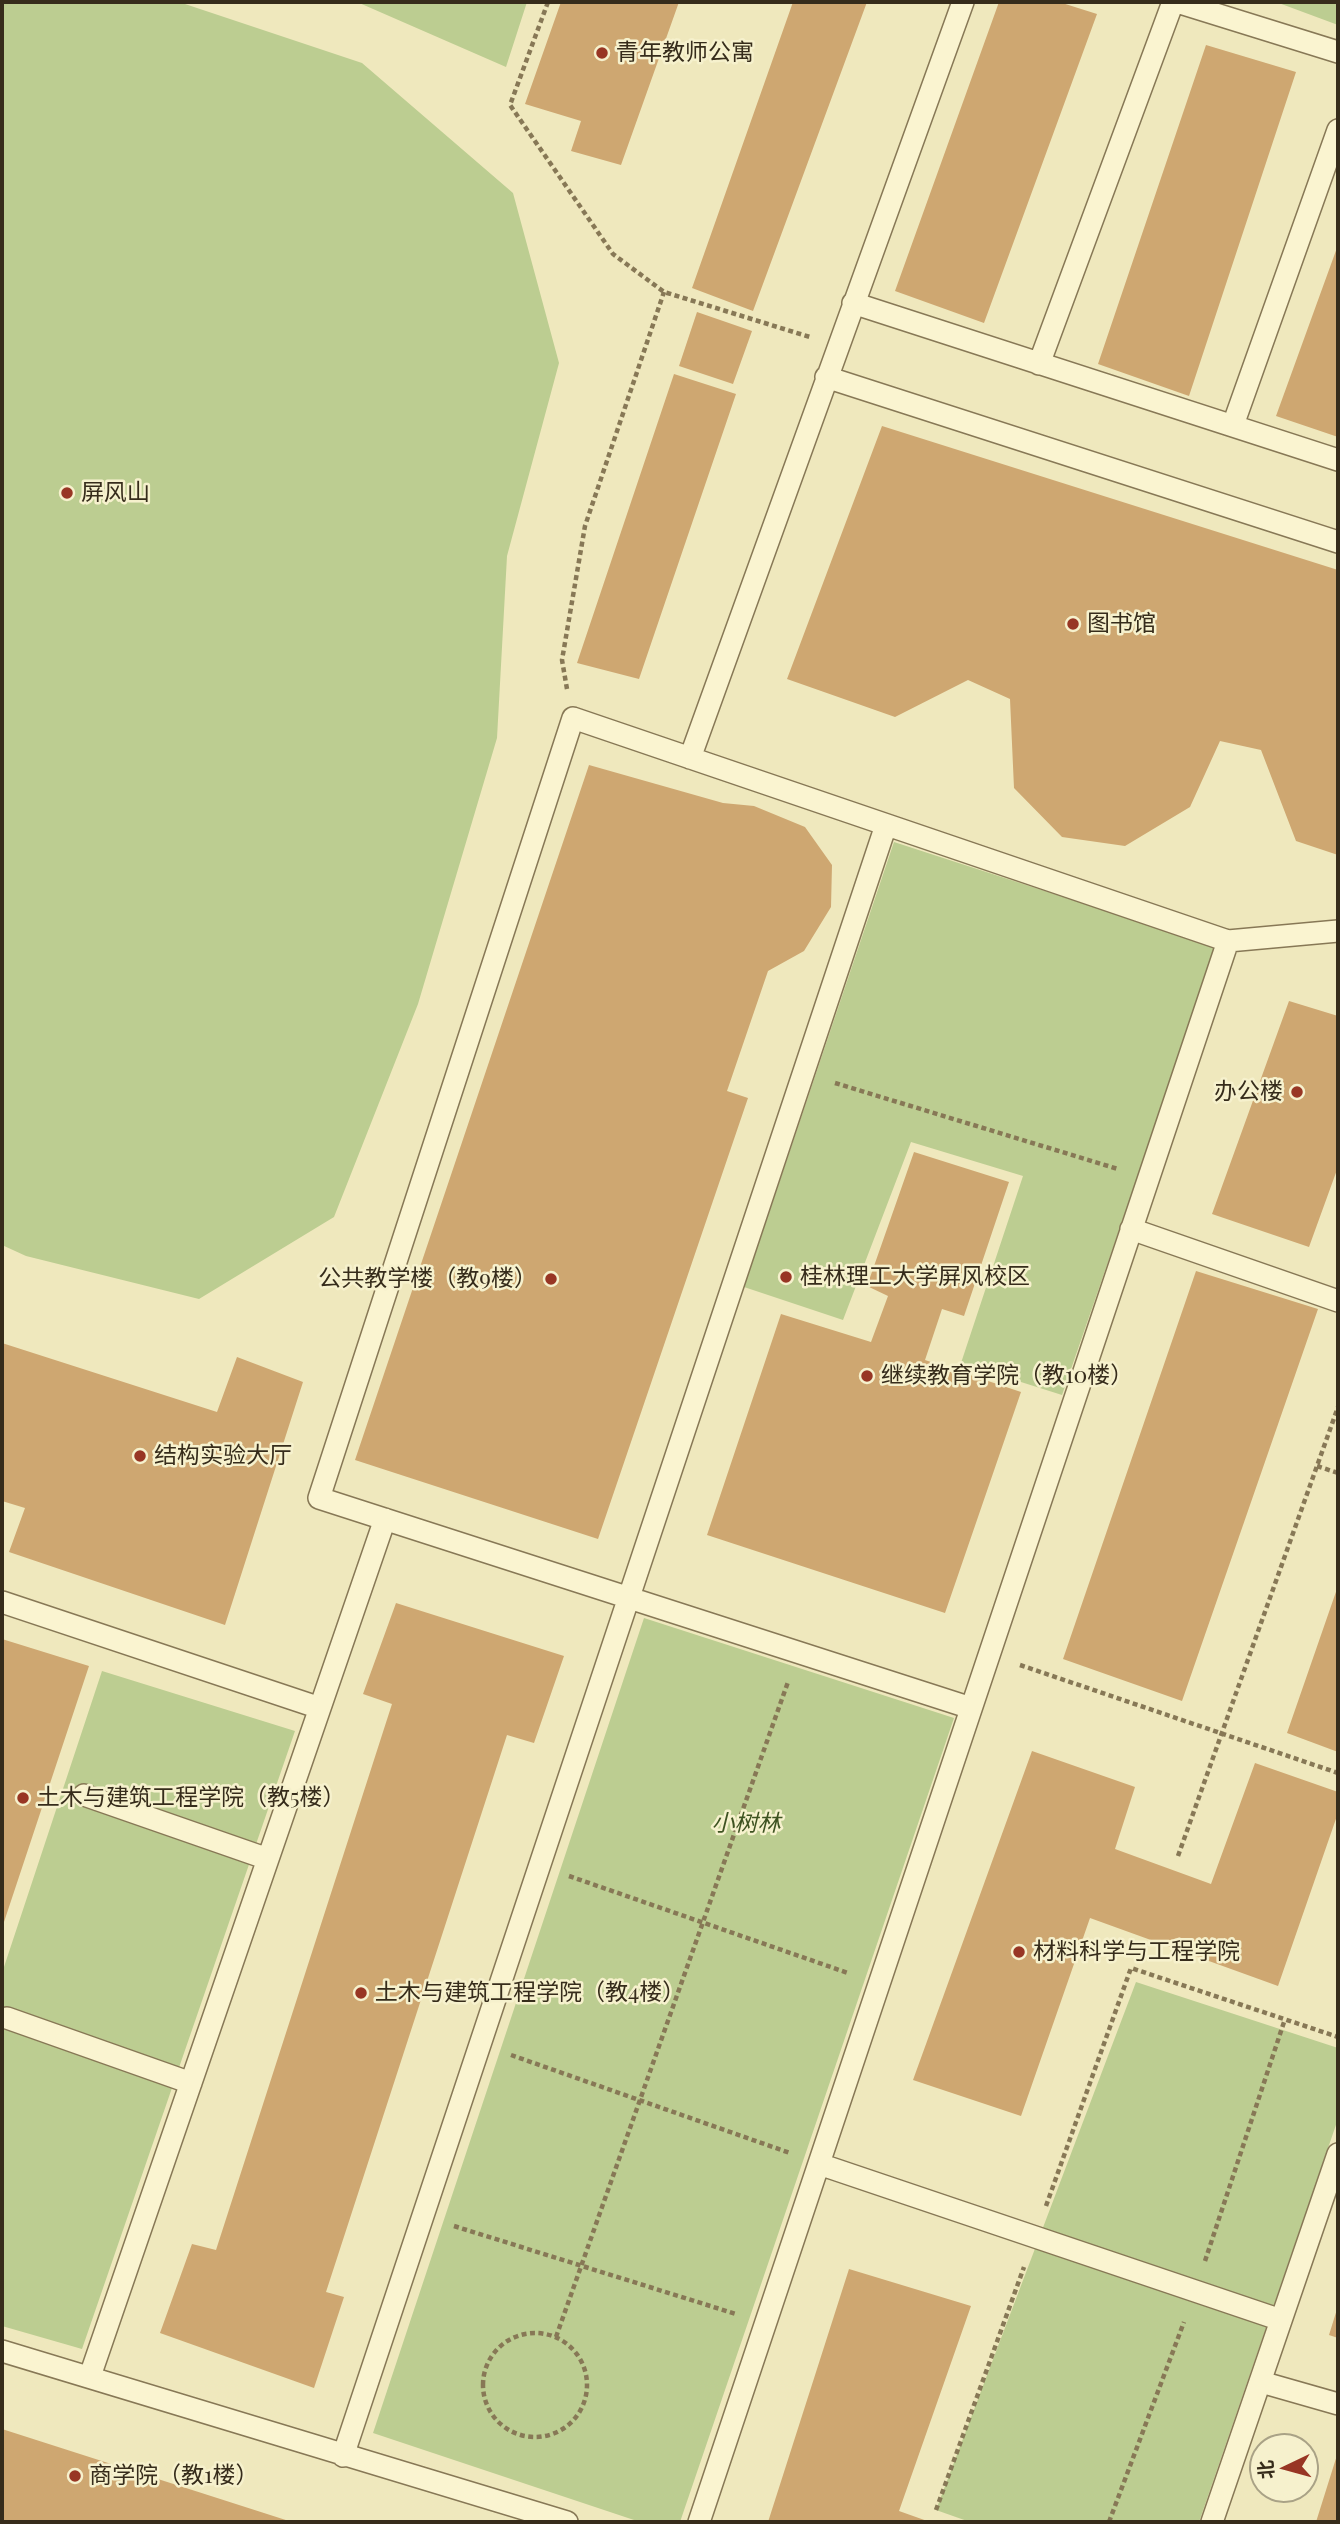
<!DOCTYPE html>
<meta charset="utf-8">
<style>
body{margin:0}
#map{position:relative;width:1340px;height:2524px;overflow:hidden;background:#efe8bd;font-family:"Playfair Display","Noto Sans SC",serif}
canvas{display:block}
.frame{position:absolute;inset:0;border:4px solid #362c1b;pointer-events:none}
.north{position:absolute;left:1249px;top:2433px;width:70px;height:70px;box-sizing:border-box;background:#f6f1cd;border:2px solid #a9a286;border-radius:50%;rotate:265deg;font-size:19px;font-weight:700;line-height:28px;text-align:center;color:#362c1b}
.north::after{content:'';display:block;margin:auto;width:24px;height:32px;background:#983624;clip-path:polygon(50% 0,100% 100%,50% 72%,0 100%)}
</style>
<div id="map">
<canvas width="1340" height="2524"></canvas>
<div class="frame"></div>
<div class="north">北</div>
</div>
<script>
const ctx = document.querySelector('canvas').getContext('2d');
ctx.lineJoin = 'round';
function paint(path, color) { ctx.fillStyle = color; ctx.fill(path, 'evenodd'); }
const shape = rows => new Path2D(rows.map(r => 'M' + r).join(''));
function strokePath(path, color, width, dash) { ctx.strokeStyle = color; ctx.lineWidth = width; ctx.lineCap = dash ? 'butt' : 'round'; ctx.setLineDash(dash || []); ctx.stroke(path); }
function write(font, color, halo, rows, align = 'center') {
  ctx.font = font + ' "Playfair Display","Noto Sans SC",serif'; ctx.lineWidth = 5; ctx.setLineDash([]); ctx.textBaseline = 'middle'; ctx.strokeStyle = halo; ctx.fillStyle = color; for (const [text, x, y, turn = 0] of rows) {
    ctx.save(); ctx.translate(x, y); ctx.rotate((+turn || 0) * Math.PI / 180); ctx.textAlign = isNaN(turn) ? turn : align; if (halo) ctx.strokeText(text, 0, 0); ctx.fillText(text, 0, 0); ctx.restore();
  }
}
const green = shape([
 [2,2,179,2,362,63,513,193,559,363,507,556,497,738,418,1004,334,1217,199,1299,26,1256,2,1245],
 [357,2,527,2,506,67],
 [1276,2,1338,2,1338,25],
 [894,842,1217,947,1062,1395,961,1363,1023,1176,911,1142,843,1320,744,1287],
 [644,1618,954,1718,680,2522,640,2522,373,2433],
 [102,1671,295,1731,82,2349,2,2326,2,1973],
 [1136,1982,1338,2048,1338,2119,1199,2522,970,2522,936,2510]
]);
const building = shape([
 [561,2,679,2,621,165,571,151,581,121,525,104],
 [793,2,867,2,753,311,692,288],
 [999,2,1059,2,1097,14,984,323,895,291],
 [1206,45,1296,72,1189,396,1098,364],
 [1338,245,1338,437,1276,416],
 [697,312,752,331,733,384,679,366],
 [674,374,736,394,639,679,577,663],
 [882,426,1338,570,1338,855,1296,841,1261,750,1220,741,1190,807,1125,846,1062,837,1014,788,1010,699,968,680,895,717,787,679],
 [589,765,723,803,754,806,805,827,832,865,831,907,804,951,768,971,727,1091,748,1098,598,1539,355,1460],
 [1289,1001,1338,1016,1338,1167,1309,1247,1212,1214],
 [914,1152,1009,1182,964,1316,942,1309,925,1360,1021,1392,945,1613,707,1535,781,1314,871,1342,888,1296,867,1286],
 [1196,1271,1318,1309,1182,1701,1063,1659],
 [2,1343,217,1412,237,1357,303,1382,225,1625,9,1552,25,1508,2,1501],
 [1338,1586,1338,1752,1287,1733],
 [396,1603,564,1656,534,1743,507,1735,326,2292,344,2297,314,2388,160,2333,192,2244,216,2250,392,1704,363,1694],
 [2,1639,89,1666,2,1928],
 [1032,1751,1135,1787,1115,1849,1211,1884,1255,1763,1338,1792,1338,1813,1278,1986,1090,1918,1021,2116,913,2080],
 [849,2269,971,2306,899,2511,930,2522,768,2522],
 [1338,2306,1338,2338,1329,2335],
 [2,2429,292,2522,2,2522],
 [1338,2452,1338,2522,1316,2522]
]);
const path = shape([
 [548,2,510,105,613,254,664,292,810,337],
 [567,689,562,660,585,526,664,292],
 [835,1083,1118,1169],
 [1317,1466,1338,1473],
 [1020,1665,1338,1773],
 [1178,1856,1338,1407],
 [569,1876,848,1973],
 [511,2055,790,2153],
 [1046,2206,1131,1968,1338,2037],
 [454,2226,736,2314],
 [1205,2261,1285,2019],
 '483 2385a52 52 0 1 1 104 0a52 52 0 1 1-104 0Z',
 [556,2337,788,1682],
 [936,2510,1024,2267],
 [1109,2522,1184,2322]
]);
const service = shape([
 [1177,2,1338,52],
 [853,303,1338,460],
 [1039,364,1173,2],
 [826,377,1338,542],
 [1233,425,1338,130],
 [690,758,963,2],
 [1131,1229,1338,1301],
 [2,1602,320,1708],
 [971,1708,319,1498,573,718,1228,941,1338,931],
 [84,1795,268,1859],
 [7,2018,191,2083],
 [819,2164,1281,2320],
 [2,2351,567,2522],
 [90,2376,385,1519],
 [1261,2382,1338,2404],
 [343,2456,886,825],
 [699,2522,1228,941],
 [1212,2522,1338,2154]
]);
const markers = [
 [602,53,7,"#983624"],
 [67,493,7,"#983624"],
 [1073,624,7,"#983624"],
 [1297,1092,7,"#983624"],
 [786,1277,7,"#983624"],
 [551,1279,7,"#983624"],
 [867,1376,7,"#983624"],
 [140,1456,7,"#983624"],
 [23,1798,7,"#983624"],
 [1019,1952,7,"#983624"],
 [361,1993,7,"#983624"],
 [75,2476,7,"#983624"]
];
const poiNames = [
 ["青年教师公寓",616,53],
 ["屏风山",81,493],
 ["图书馆",1087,624],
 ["办公楼",1283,1092,"right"],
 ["桂林理工大学屏风校区",800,1277],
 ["公共教学楼（教9楼）",537,1279,"right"],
 ["继续教育学院（教10楼）",881,1376],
 ["结构实验大厅",154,1456],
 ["土木与建筑工程学院（教5楼）",37,1798],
 ["材料科学与工程学院",1033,1952],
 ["土木与建筑工程学院（教4楼）",375,1993],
 ["商学院（教1楼）",89,2476]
];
const parkNames = [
 ["小树林",746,1824]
];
paint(green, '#bccd91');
paint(building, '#cea771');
strokePath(service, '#877856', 24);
strokePath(path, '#877856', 4.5, [5, 3.5]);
strokePath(service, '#faf4d0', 21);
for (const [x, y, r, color] of markers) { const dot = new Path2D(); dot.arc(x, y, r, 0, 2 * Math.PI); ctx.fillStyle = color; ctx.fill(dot); strokePath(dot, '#f6f1cd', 2.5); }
write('23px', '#362c1b', '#f6f1cd', poiNames, 'left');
write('italic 23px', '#3e5321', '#f6f1cd', parkNames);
</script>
